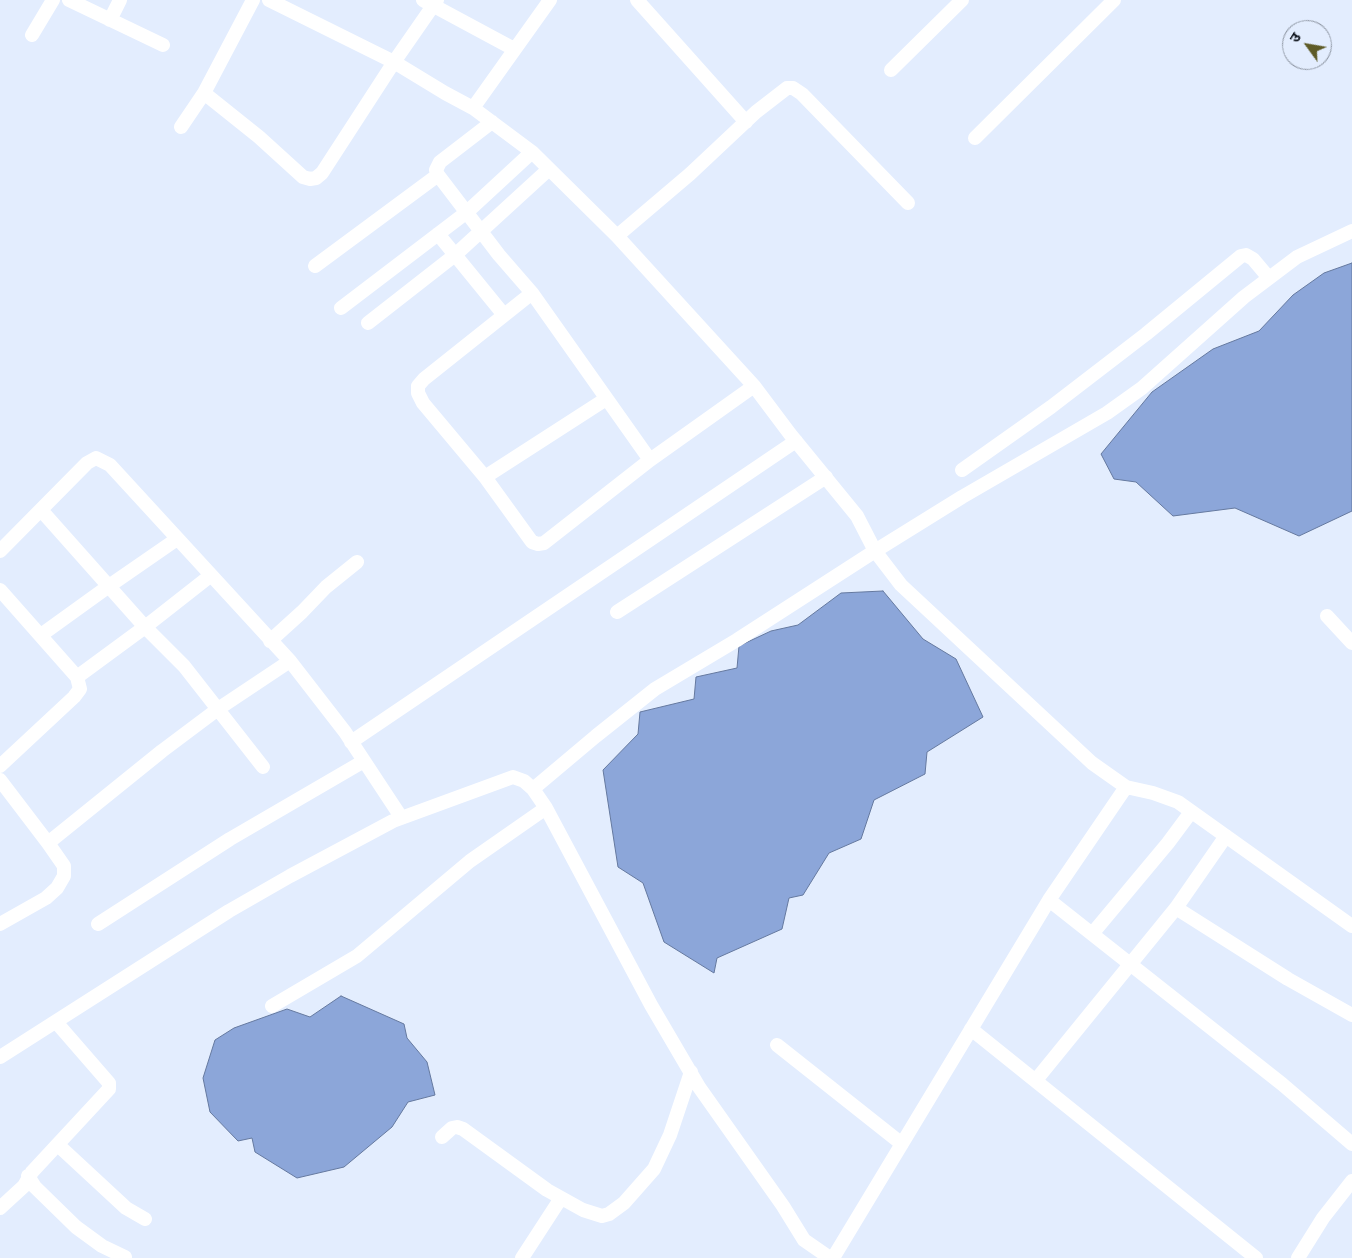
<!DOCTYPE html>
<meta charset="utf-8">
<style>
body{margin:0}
#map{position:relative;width:1352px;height:1258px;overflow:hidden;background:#e3edfe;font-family:Lato,"Noto Sans Devanagari",sans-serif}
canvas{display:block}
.north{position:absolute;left:1282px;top:20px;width:50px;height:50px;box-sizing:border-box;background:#e3edfe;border:1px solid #8d95a2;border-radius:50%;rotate:302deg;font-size:14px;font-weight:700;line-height:20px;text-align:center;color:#0b1019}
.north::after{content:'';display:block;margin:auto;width:18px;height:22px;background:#5e5b27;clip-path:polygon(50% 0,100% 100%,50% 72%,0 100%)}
</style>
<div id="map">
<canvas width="1352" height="1258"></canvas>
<div class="north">उ</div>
</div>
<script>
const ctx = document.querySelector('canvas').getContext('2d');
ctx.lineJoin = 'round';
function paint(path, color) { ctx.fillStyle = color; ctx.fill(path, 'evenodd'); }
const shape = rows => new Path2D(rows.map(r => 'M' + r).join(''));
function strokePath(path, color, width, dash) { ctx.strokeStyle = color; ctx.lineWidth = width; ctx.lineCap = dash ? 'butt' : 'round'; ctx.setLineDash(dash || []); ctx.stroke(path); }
const water = shape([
 [1352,263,1352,511,1299,536,1235,508,1173,516,1136,482,1114,479,1101,454,1152,392,1213,349,1259,331,1293,295,1324,273,1352,263],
 [883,591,923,639,956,659,983,717,927,752,925,774,874,800,861,839,829,853,803,895,789,898,782,929,717,958,714,973,664,942,643,883,618,867,603,770,638,734,640,712,694,699,696,677,737,668,739,646,771,631,798,625,841,593,883,591],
 [341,996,404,1024,407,1038,427,1062,435,1095,408,1102,392,1127,344,1167,297,1178,255,1152,252,1138,238,1141,210,1112,203,1078,215,1040,234,1028,287,1009,310,1017,341,996]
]);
const street = shape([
 [69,0,163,45],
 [269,0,394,62,445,93,473,108,532,152,617,236,754,386,790,434,857,516,875,551,901,585,1092,763,1126,787,1153,793,1178,802,1352,926],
 [423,0,514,49],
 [637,0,746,122],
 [110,20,120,0],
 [32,35,53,0],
 [891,70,962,0],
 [204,93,259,137,303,177,310,179,316,178,322,173,394,62,437,0],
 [473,108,550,0],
 [492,122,440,162,436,170,438,175,499,255,532,293,650,460],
 [181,127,204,93,253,0],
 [975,138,1114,0],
 [438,234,504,315],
 [617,236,690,174,756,112,787,88,793,88,802,94,908,203],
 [315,266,438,175],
 [532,293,424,379,418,386,418,393,423,403,485,477,532,542,538,544,544,543,650,460,754,386],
 [341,308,467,212,532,152],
 [368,323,455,255,549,169],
 [962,470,1051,407,1146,334,1241,256,1246,255,1253,259,1269,278],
 [485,477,606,399],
 [41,510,145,627,184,666,263,767],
 [0,551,87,463,96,458,110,465,290,661,345,732,401,817],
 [0,590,77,677,80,689,74,697,0,766],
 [617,612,826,477],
 [1327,616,1352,643],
 [41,635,109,586,177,539],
 [270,641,302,612,326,587,357,562],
 [77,677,145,627,210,576],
 [351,742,796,441],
 [0,780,48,843,64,866,64,876,57,888,46,898,0,924],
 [533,789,596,736,655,689,737,640,875,551,962,497,1107,413,1142,388,1244,297,1297,257,1352,231],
 [48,843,162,751,218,709,290,661],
 [1049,900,1282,1084,1352,1144],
 [1176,908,1288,979,1352,1015],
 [98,924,230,839,364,761],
 [1092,934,1168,843,1191,812],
 [272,1006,357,956,470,861,546,808],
 [971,1029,1256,1258],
 [777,1045,902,1144],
 [0,1057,229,911,290,876,393,821,513,777,524,781,533,789,546,808,651,1005,699,1087,783,1206,804,1240,830,1258],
 [1036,1080,1176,908,1226,836],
 [442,1137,452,1128,457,1127,463,1129,547,1190,583,1210,602,1216,609,1214,624,1203,654,1169,670,1135,691,1072],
 [58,1145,126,1208,145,1219],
 [28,1176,35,1187,76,1227,102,1246,125,1257],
 [0,1208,24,1186,32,1172,109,1089,109,1083,56,1022],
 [522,1258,561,1198],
 [833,1258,1049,900,1126,787],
 [1298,1258,1323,1218,1352,1181]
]);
paint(water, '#8ca6d9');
strokePath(water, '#65799f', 1);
strokePath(street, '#fff', 14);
</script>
